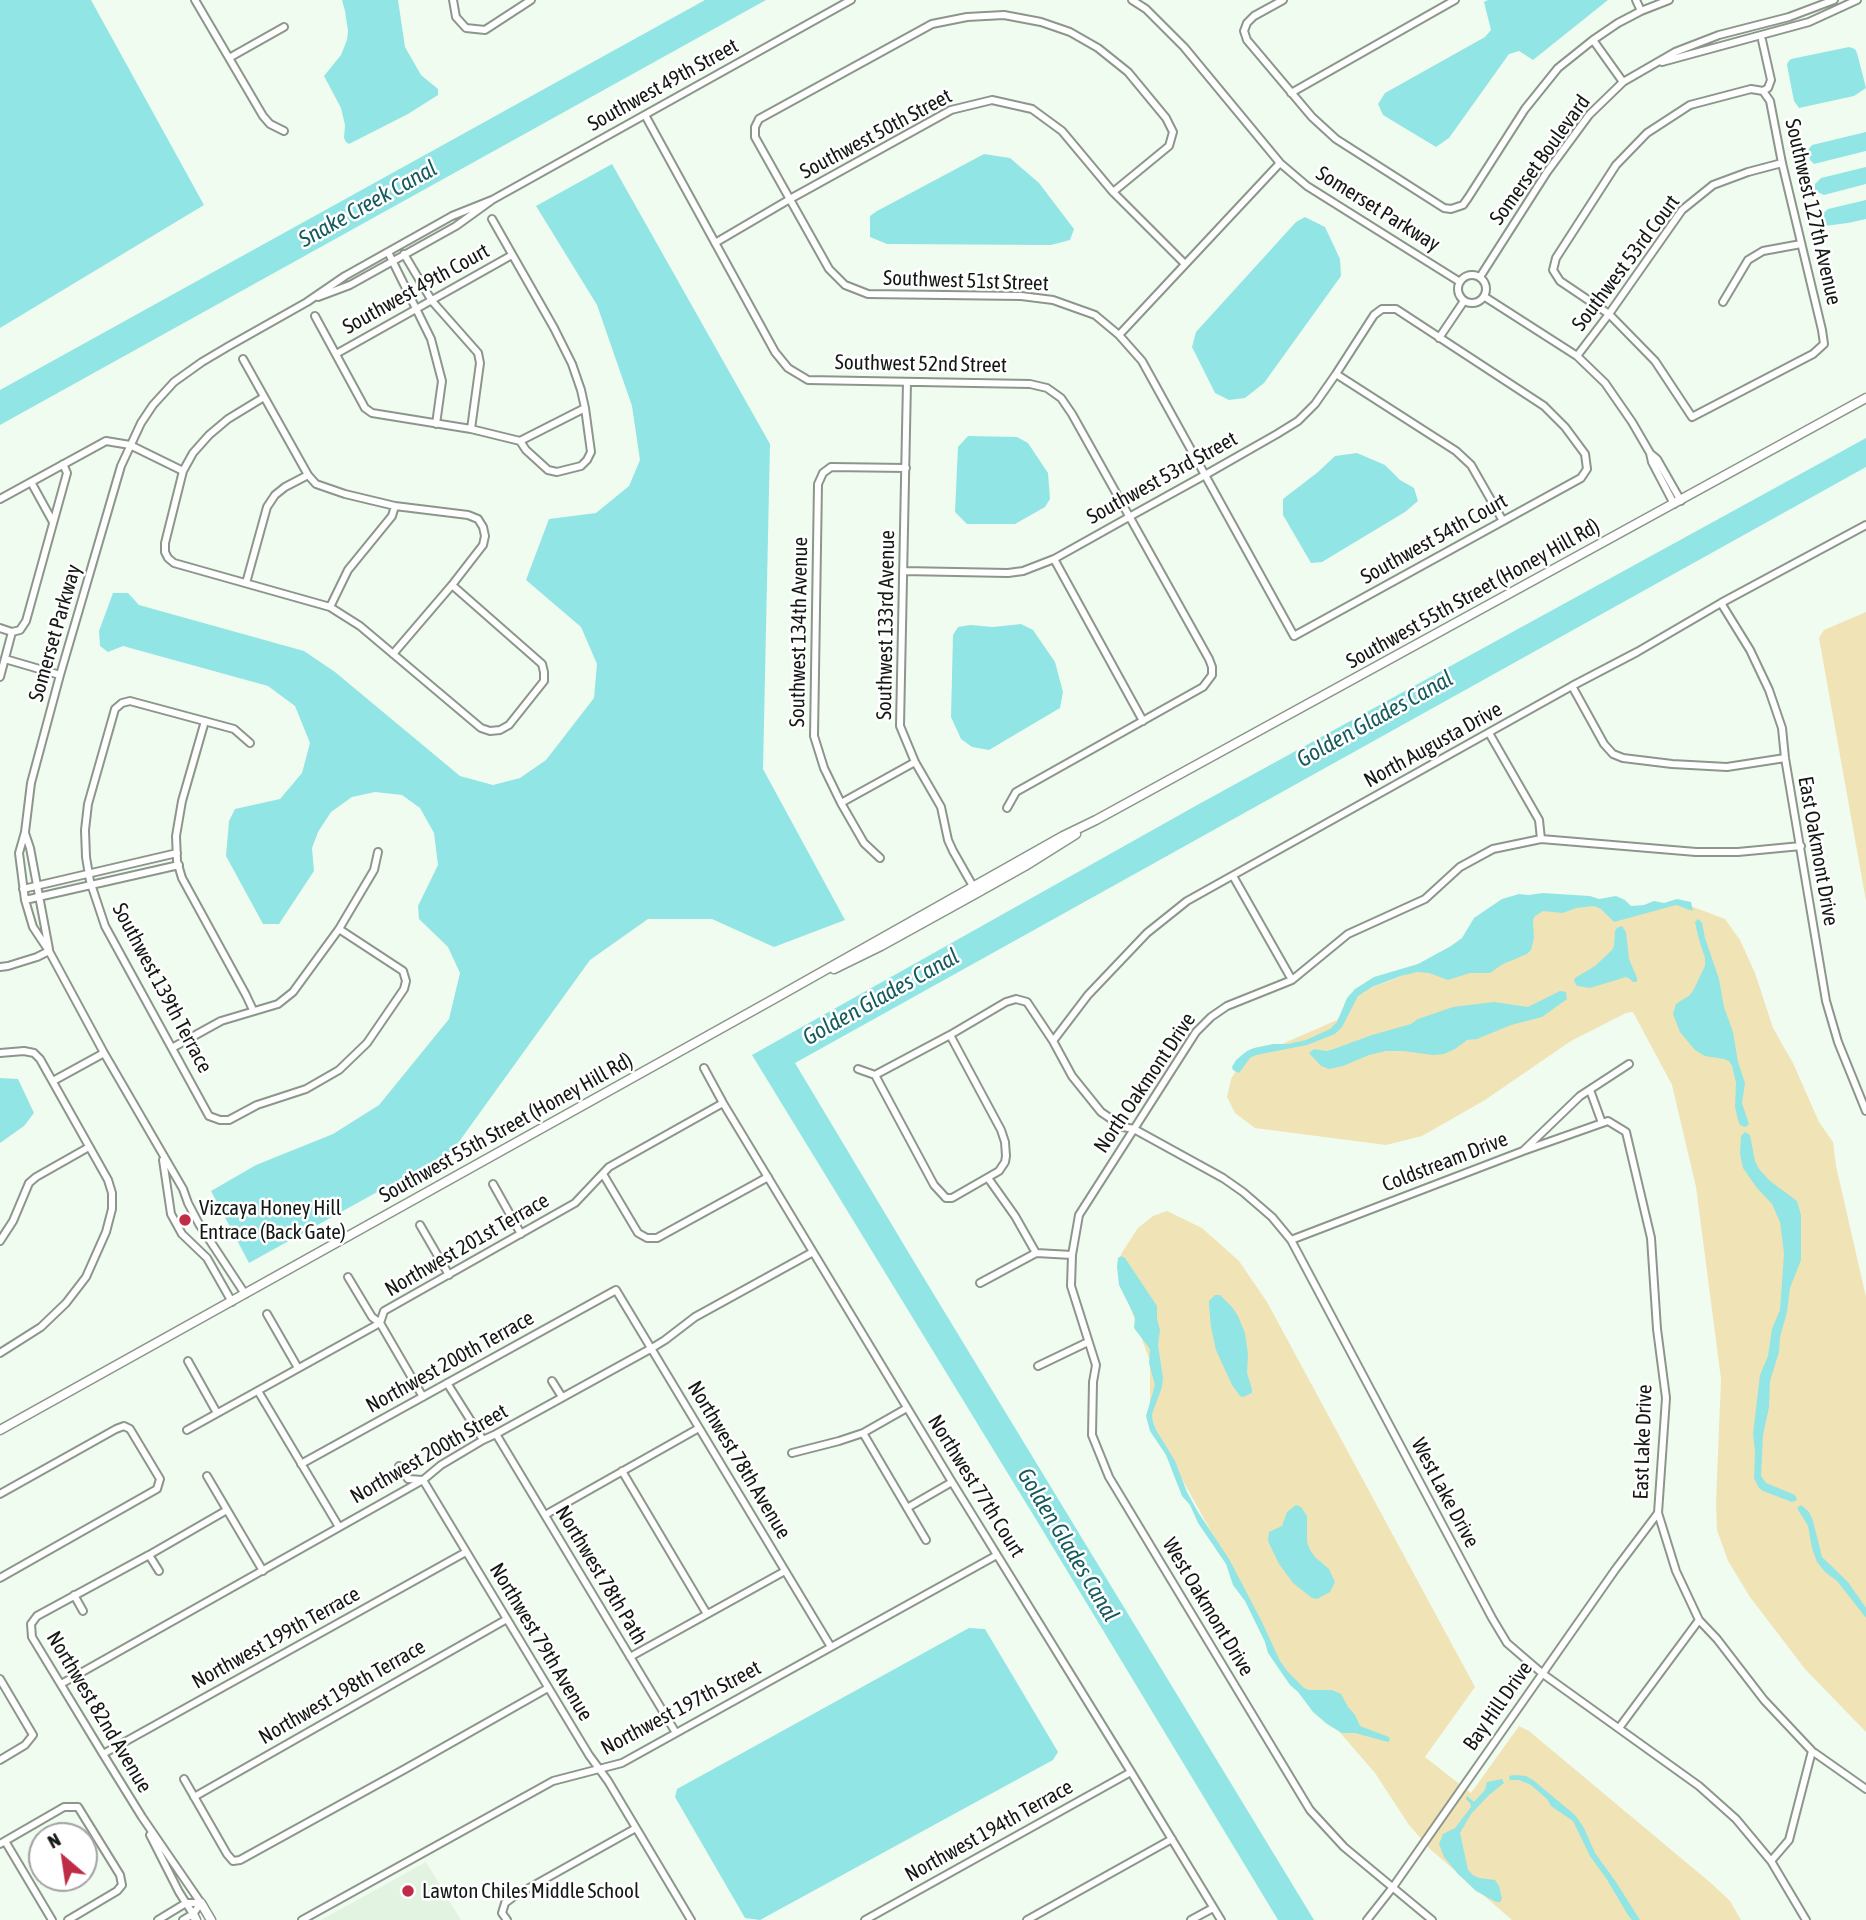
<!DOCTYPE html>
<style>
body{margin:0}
#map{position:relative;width:1866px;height:1920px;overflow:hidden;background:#f1fcf1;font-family:"Asap Condensed",sans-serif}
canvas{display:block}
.north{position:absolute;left:28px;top:1822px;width:70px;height:70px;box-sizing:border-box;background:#fff;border:2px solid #a1a3a1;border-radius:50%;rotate:331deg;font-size:19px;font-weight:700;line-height:28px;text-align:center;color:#141814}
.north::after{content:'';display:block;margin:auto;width:24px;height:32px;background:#be2d45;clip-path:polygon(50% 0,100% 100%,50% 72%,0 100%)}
</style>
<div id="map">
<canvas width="1866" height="1920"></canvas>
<div class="north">N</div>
</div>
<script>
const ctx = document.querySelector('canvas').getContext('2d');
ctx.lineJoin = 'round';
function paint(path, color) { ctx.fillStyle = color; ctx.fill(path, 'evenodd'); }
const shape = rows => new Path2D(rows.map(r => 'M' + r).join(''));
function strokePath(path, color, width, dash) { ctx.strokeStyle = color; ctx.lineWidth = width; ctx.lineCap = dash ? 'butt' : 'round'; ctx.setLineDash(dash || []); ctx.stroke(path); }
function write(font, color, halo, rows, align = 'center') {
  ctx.font = font + ' "Asap Condensed",sans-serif'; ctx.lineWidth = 5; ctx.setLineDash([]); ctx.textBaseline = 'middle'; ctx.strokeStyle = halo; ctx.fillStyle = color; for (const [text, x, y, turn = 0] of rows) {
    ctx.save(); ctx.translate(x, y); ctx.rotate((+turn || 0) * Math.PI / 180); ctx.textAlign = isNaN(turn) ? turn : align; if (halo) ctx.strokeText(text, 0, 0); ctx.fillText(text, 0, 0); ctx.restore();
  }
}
const built = shape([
 [426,1862,461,1920,321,1920]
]);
const green = shape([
 [1866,612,1866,901,1819,638,1824,630],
 [1578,899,1626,909,1680,902,1725,919,1740,940,1755,973,1773,1028,1793,1063,1819,1122,1833,1142,1836,1166,1866,1297,1866,1732,1805,1669,1750,1597,1728,1561,1717,1530,1716,1504,1721,1379,1696,1187,1672,1085,1633,1012,1626,1013,1571,1041,1485,1100,1422,1136,1386,1145,1255,1128,1235,1113,1227,1097,1231,1079,1241,1062,1258,1051,1282,1044,1337,1020,1357,993,1431,965,1487,917],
 [1167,1211,1202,1228,1239,1261,1267,1302,1475,1687,1425,1757,1471,1793,1519,1726,1529,1731,1712,1884,1730,1901,1741,1920,1512,1920,1431,1850,1409,1825,1375,1773,1278,1661,1228,1562,1157,1434,1150,1409,1150,1361,1129,1304,1119,1269,1121,1254,1138,1228,1153,1216]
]);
const water = shape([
 [0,0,91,0,204,205,0,328],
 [342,0,398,0,405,47,421,75,438,89,438,95,408,114,349,144,346,142,344,138,345,125,341,108,324,76,341,55,347,40,348,31,345,11],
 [705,0,766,0,0,425,0,390],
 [1488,0,1608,0,1533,60,1519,51,1509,54,1449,138,1436,147,1383,115,1378,104,1385,93,1485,37,1491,30,1484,2],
 [1849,47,1855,49,1857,53,1866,88,1854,96,1799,108,1794,101,1787,65,1788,62,1791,59],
 [1866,132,1866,151,1814,164,1810,160,1808,150,1812,145],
 [984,154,1010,158,1039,183,1074,229,1070,240,1051,245,887,244,870,237,870,216,877,211],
 [612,164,770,444,763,769,845,920,774,947,712,919,648,919,590,960,453,1150,249,1263,211,1191,256,1165,333,1134,379,1105,449,1019,460,973,448,947,419,919,418,906,438,865,434,833,420,808,402,795,375,792,352,797,331,812,318,832,312,848,314,871,279,924,263,924,226,856,229,821,235,809,280,799,302,773,310,743,295,706,268,686,123,646,108,652,100,646,99,631,113,593,128,593,139,605,304,651,335,672,460,776,493,785,520,778,546,760,594,698,597,664,581,627,526,580,549,519,596,513,629,486,640,460,632,406,597,305,536,206],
 [1866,167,1866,184,1824,195,1815,191,1815,184,1821,178],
 [1866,200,1866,219,1848,223,1824,226,1820,222,1821,215,1828,209],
 [1305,217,1325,227,1340,259,1341,276,1264,383,1245,398,1229,400,1215,393,1192,347,1196,332,1296,222],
 [968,436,1017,437,1028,443,1048,473,1050,499,1045,507,1015,524,967,524,955,512,958,447],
 [1866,438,1866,467,795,1063,916,1265,1314,1920,1278,1920,1040,1526,752,1055,1199,804],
 [1357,453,1385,465,1400,480,1414,488,1418,501,1405,512,1322,562,1311,563,1283,515,1283,499,1318,472,1335,456],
 [1021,624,1033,630,1055,662,1063,692,1060,708,989,750,972,747,961,739,951,717,953,635,958,627,970,625,993,627],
 [1543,893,1590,896,1599,899,1616,896,1625,900,1631,906,1644,905,1654,901,1664,903,1677,899,1691,902,1693,911,1676,905,1614,922,1601,909,1594,906,1576,908,1563,913,1543,911,1535,916,1533,920,1534,938,1531,950,1527,954,1503,964,1490,973,1470,973,1448,980,1429,973,1417,972,1401,976,1372,987,1358,996,1342,1027,1335,1034,1307,1045,1256,1055,1250,1058,1239,1073,1233,1070,1232,1067,1236,1060,1247,1051,1254,1048,1273,1044,1288,1044,1306,1040,1330,1029,1337,1022,1347,998,1355,989,1374,977,1418,964,1451,946,1462,938,1474,918,1502,899,1519,894,1528,895],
 [1698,919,1702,923,1705,938,1719,979,1724,1007,1733,1032,1738,1062,1745,1083,1742,1103,1749,1124,1745,1127,1740,1125,1738,1120,1735,1107,1736,1083,1732,1066,1729,1061,1724,1059,1705,1056,1695,1050,1680,1032,1673,1014,1676,1004,1690,995,1694,989,1705,966,1705,958,1698,936,1695,922],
 [1622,926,1626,932,1629,959,1637,978,1637,982,1633,982,1630,979,1626,977,1590,988,1577,986,1574,981,1575,978,1595,966,1612,950,1614,946,1615,931,1617,928],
 [1560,991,1566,992,1567,999,1542,1017,1511,1025,1477,1039,1467,1040,1455,1049,1444,1054,1433,1055,1403,1051,1386,1051,1369,1055,1343,1066,1329,1069,1321,1066,1309,1053,1314,1049,1326,1051,1331,1050,1372,1035,1411,1024,1418,1019,1453,1007,1494,1002,1528,1007],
 [0,1078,18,1079,34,1113,24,1126,0,1143],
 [1745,1132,1750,1135,1755,1161,1759,1169,1770,1181,1797,1201,1801,1215,1801,1260,1790,1288,1787,1312,1780,1337,1779,1352,1770,1381,1769,1407,1763,1435,1761,1476,1766,1483,1795,1495,1797,1500,1792,1502,1763,1491,1759,1488,1754,1478,1755,1452,1753,1434,1760,1375,1768,1356,1772,1329,1780,1310,1784,1253,1780,1222,1772,1204,1757,1188,1743,1168,1740,1154,1741,1136],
 [1121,1256,1125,1258,1157,1306,1157,1319,1160,1330,1158,1345,1163,1378,1162,1387,1152,1414,1153,1421,1156,1430,1175,1461,1187,1492,1198,1512,1229,1559,1262,1622,1280,1661,1288,1672,1304,1688,1309,1690,1332,1690,1341,1694,1348,1707,1355,1715,1360,1726,1389,1737,1390,1740,1388,1742,1355,1733,1342,1733,1327,1724,1313,1712,1298,1692,1290,1685,1268,1653,1265,1642,1245,1601,1233,1585,1226,1564,1198,1523,1190,1505,1182,1496,1166,1455,1150,1431,1146,1416,1155,1385,1149,1363,1150,1349,1134,1328,1135,1317,1119,1285,1117,1267,1118,1258],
 [1215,1295,1220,1295,1232,1307,1238,1316,1245,1333,1248,1354,1247,1373,1252,1389,1252,1393,1243,1397,1240,1396,1232,1385,1216,1350,1211,1327,1209,1305,1209,1301],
 [1296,1505,1301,1507,1307,1516,1307,1542,1310,1550,1315,1557,1329,1569,1335,1582,1330,1592,1317,1599,1312,1598,1293,1583,1279,1564,1268,1541,1269,1532,1282,1526,1287,1512],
 [1801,1505,1809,1512,1813,1521,1822,1557,1848,1582,1866,1608,1866,1618,1837,1581,1825,1572,1817,1562,1812,1548,1808,1526,1797,1508],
 [969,1628,985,1629,1058,1752,1053,1760,760,1920,745,1918,675,1797,677,1789],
 [1514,1775,1526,1776,1533,1780,1575,1815,1584,1828,1595,1853,1616,1882,1640,1920,1632,1920,1628,1915,1606,1878,1590,1856,1573,1821,1551,1806,1547,1799,1531,1785,1519,1780,1510,1780,1509,1776],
 [1502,1779,1504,1783,1489,1795,1471,1814,1460,1833,1468,1870,1473,1875,1479,1878,1495,1880,1499,1886,1502,1899,1500,1902,1496,1902,1476,1891,1458,1874,1444,1857,1439,1844,1443,1834,1455,1828,1471,1807,1470,1803,1466,1799,1467,1796,1474,1802,1485,1790,1487,1782]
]);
const minor = shape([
 [195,0,263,116,270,124,284,131],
 [453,0,456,17,466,28,485,30,531,0],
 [1132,0,1146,9,1184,47,1280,163,1307,186,1460,282],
 [1283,0,1254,16,1247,23,1244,31,1247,40,1312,117,1336,139,1444,208,1451,209,1463,205,1468,198,1525,109,1558,68,1593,40,1618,23,1641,11,1669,0],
 [1636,0,1641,11],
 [1593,40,1623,82],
 [1762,40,1771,80,1768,88,1763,91],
 [229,58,284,27],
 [1662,62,1809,22,1857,0],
 [1751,89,1763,91,1770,101,1782,163,1822,330,1824,344,1813,354,1692,417,1655,361,1609,314,1560,281,1553,270,1556,258,1616,165,1647,133,1690,105,1751,89],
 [1291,93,1455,0],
 [645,115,775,352,788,368,808,380,1030,384,1047,388,1061,398,1072,414,1209,659,1212,667,1212,675,1203,687,1016,792,1007,808],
 [492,219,554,328,572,364,581,390,585,408,591,452,587,460,581,466,557,472,548,470,526,450,520,441],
 [715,243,790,199,951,110,992,100,1032,109,1062,131,1113,192,1185,264],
 [388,252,431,339,442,381,436,424],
 [404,254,432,301,478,353,480,363,471,429],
 '1458 289a14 14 0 1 1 28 0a14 14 0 1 1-28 0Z',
 [1480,277,1547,172,1589,115,1623,82,1675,52,1719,35,1789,17,1834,0],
 [318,297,350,285,404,255,456,226,492,200,851,0],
 [1485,297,1577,356,1605,383,1632,422,1650,453,1652,462,1674,504],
 [1723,302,1748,260,1763,251,1801,244],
 [315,316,365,408,372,413,471,429,520,441],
 [1119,335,1280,163],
 [1439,338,1464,301],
 [336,354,512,255],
 [1577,356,1609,314,1682,210,1713,185,1748,172,1782,163],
 [243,359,308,475,316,484,345,494,395,506,468,515,478,519,483,527,485,536,483,545,452,585,393,654],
 [1336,374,1456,451,1471,465,1503,521],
 [907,382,900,726,915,762,941,807,948,840,953,851,974,888],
 [264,397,228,419,209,435,193,453,183,471,165,543,165,552,168,558,174,563,330,607,360,626,481,728,490,731,500,730,509,725,544,681,544,672,542,664,452,585],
 [520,441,585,408],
 [1651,454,1657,459,1681,501],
 [31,482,53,522],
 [0,499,106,441,130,445,183,471],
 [1054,559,1143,721],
 [903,571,1008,573,1023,571,1054,559,1129,517,1205,475,1277,434,1298,421,1315,404,1336,374,1374,315,1382,309,1396,309,1544,406,1565,427,1585,454,1587,469,1581,478,1294,636,1205,475,1142,361,1119,335,1095,315,1053,300,1021,296,868,294,845,285,829,269,755,137,755,127,759,119,932,24,967,17,1004,15,1041,22,1070,32,1098,48,1128,72,1166,118,1173,132,1169,146,1113,192],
 [246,583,267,507,275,495,285,487,308,475],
 [1721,603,1750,650,1769,690,1782,728,1785,758,1826,1001,1838,1042,1866,1111],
 [330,607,348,570,392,516,395,506],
 [0,628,12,632],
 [12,632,20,630,26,621,67,473,63,464],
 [5,659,60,675],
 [0,677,12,632],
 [1572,686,1604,744,1613,754,1623,758,1672,764,1727,767,1785,758],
 [205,721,182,801,176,836,177,861,182,878,246,995,253,1010],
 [1489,733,1539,820,1541,839],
 [250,743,234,729,130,701,122,703,115,709,88,804,85,830,86,857,90,881,105,926,209,1116,220,1120,229,1120,257,1105,306,1089,339,1070,367,1043,404,989,406,981,403,971,339,929],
 [841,803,915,762],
 [25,833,30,848,49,949],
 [880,858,864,843,841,803,824,768,814,736,818,484,823,473,831,467,906,468],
 [1233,876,1292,980],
 [23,889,177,853],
 [25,900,179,865],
 [0,967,8,966,37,957,49,951],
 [1053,1041,1088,995,1147,933,1187,901,1572,686,1637,652,1721,603,1866,525],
 [172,1048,221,1021,278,1004,293,992,339,929,374,870,378,852],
 [0,1053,24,1051,34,1053,40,1059,108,1180,112,1193,112,1209,106,1232,86,1277,66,1303,41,1327,0,1353],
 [704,1068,723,1103,952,1482,1131,1772,1221,1920],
 [858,1069,875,1075,950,1035,1006,1002,1016,999,1027,1002,1053,1041,1072,1076,1101,1112,1123,1127,1134,1129,1223,1178,1243,1192,1272,1217,1291,1240,1492,1618,1507,1643,1543,1674,1699,1786,1736,1819,1771,1861,1806,1920],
 [875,1075,934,1185,946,1198,952,1198,999,1171,1005,1162,1006,1156,1005,1142,1001,1130,950,1035],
 [53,1081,104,1053],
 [1590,1090,1602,1123],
 [1523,1151,1608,1121,1626,1132,1651,1238,1657,1329,1666,1398,1658,1513,1676,1571,1699,1620,1717,1639,1764,1700,1812,1751,1866,1789],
 [163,1160,171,1214,182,1234,207,1258,232,1302],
 [603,1174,638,1233,647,1238,657,1238,768,1177],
 [988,1178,1015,1216,1036,1253],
 [493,1184,521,1234],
 [420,1225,449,1275],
 [1291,1240,1523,1151,1580,1096,1629,1064],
 [0,1241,13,1221,29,1183,36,1177,89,1147],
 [348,1277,372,1317,380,1323,423,1397],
 [980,1283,1036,1253,1072,1255],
 [245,1294,199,1224,188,1203,183,1189,104,1053,49,951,33,927,25,900,19,853,25,832,31,783,60,675,121,466,141,423,153,405,174,382,202,362,229,346,307,302,345,276,452,216,492,200],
 [267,1314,298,1368],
 [188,1361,217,1413],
 [1038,1366,1088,1342],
 [552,1381,562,1397],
 [447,1383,483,1440],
 [258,1391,339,1527],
 [187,1430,380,1323,384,1311,575,1203,609,1167,723,1103],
 [863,1433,926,1540],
 [496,1434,676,1733],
 [792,1453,839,1441,863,1433,907,1408],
 [301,1464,616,1290,831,1647],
 [399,1466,408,1479,423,1480,589,1755,608,1781,691,1920],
 [622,1471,707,1614],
 [207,1476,263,1571],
 [0,1494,116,1429,124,1426,130,1429,160,1479,157,1489,0,1578],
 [907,1508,952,1482],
 [545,1515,699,1428],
 [149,1555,159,1571],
 [74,1595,83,1611],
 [630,1657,785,1571],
 [0,1679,33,1735,25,1745,0,1760],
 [61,1684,423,1480,441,1465,483,1440,496,1434,652,1348,665,1340,695,1317,813,1252],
 [1619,1728,1699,1620],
 [103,1754,466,1552],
 [184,1779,227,1854,233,1861,240,1860,405,1769,548,1688],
 [194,1797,507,1619],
 [150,1835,179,1892,193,1914],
 [5,1841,52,1920],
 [0,1844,64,1807,78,1807,120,1875,122,1885,117,1891,68,1920],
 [1771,1861,1789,1840,1812,1751],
 [201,1903,142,1817,103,1754,32,1637,31,1624,37,1616,149,1555,227,1510],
 [158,1920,186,1903,201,1903],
 [183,1920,193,1914,201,1903],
 [302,1920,553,1781,622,1763,997,1555],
 [507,1920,502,1913,505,1903,513,1897,636,1828],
 [865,1920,1131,1772],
 [1027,1920,1172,1839],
 [1191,1920,1213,1908],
 [1367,1920,1393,1887,1615,1570,1658,1513],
 [1432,1920,1344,1847,1310,1810,1109,1477,1092,1435,1093,1382,1096,1365,1071,1286,1072,1255,1079,1215,1196,1032,1211,1017,1227,1006,1292,980,1348,934,1425,899,1460,867,1493,849,1541,839,1696,852,1738,852,1801,846]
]);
const tertiary = shape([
 [834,969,881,946,977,893,1025,866,1076,834],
 [0,1430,772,1000,1063,836,1096,820,1866,398],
 [201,1903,211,1920],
 [193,1914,196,1920]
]);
const markers = [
 [185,1220,7,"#be2d45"],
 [408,1891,7,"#be2d45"]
];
const streetNames = [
 ["Southwest 49th Street",663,85,-29],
 ["Southwest 50th Street",876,134,-28],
 ["Somerset Boulevard",1540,160,-54],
 ["Somerset Parkway",1378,209,32],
 ["Southwest 127th Avenue",1813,212,77],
 ["Southwest 53rd Court",1626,263,-53],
 ["Southwest 51st Street",966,281,2],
 ["Southwest 49th Court",416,289,-29],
 ["Southwest 52nd Street",921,364,1],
 ["Southwest 53rd Street",1162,478,-29],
 ["Southwest 54th Court",1434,539,-29],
 ["Southwest 55th Street (Honey Hill Rd)",1473,594,-29],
 ["Southwest 133rd Avenue",886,625,-89],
 ["Southwest 134th Avenue",799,632,-89],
 ["Somerset Parkway",55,633,-74],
 ["North Augusta Drive",1433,745,-29],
 ["East Oakmont Drive",1818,851,80],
 ["Southwest 139th Terrace",162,988,62],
 ["North Oakmont Drive",1145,1083,-56],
 ["Southwest 55th Street (Honey Hill Rd)",506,1128,-29],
 ["Coldstream Drive",1445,1162,-21],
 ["Northwest 201st Terrace",467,1245,-30],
 ["Northwest 200th Terrace",450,1362,-29],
 ["East Lake Drive",1643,1442,-88],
 ["Northwest 200th Street",429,1454,-30],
 ["Northwest 78th Avenue",739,1460,59],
 ["Northwest 77th Court",976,1486,58],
 ["West Lake Drive",1445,1493,62],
 ["Northwest 78th Path",601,1575,59],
 ["West Oakmont Drive",1208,1607,59],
 ["Northwest 199th Terrace",276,1638,-29],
 ["Northwest 79th Avenue",541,1642,59],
 ["Northwest 198th Terrace",342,1692,-30],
 ["Bay Hill Drive",1498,1706,-55],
 ["Northwest 197th Street",681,1708,-28],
 ["Northwest 82nd Avenue",99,1712,59],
 ["Northwest 194th Terrace",989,1831,-29]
];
const poiNames = [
 ["Vizcaya Honey Hill",199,1208],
 ["Entrace (Back Gate)",199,1232],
 ["Lawton Chiles Middle School",422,1891]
];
const waterNames = [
 ["Snake Creek Canal",368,204,-29],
 ["Golden Glades Canal",1375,719,-29],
 ["Golden Glades Canal",881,997,-29],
 ["Golden Glades Canal",1068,1545,59]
];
paint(built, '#e2f3e1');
paint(green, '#f0e3b6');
paint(water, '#92e5e5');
strokePath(minor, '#8c968b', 10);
strokePath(tertiary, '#8c968b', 11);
strokePath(minor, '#fff', 6);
strokePath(tertiary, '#fff', 8);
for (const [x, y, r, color] of markers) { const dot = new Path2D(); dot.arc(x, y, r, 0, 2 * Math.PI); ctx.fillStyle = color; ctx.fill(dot); strokePath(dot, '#fff', 2.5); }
write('21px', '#141814', '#fff', streetNames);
write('21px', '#141814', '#fff', poiNames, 'left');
write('italic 23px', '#155b5c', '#fff', waterNames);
</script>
